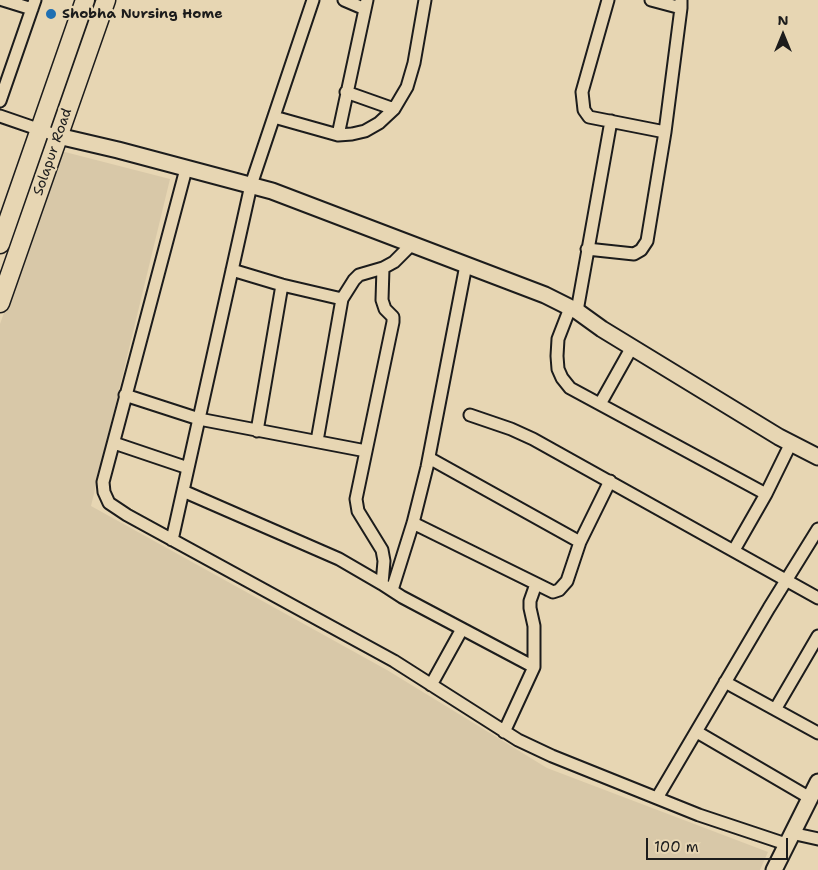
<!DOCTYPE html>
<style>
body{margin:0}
#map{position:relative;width:818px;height:870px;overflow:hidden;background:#e7d6b3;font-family:"Shantell Sans",sans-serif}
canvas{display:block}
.north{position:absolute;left:758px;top:10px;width:50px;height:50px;-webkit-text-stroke:4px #e7d6b3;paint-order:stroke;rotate:0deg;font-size:14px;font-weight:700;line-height:20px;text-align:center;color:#1c1c1c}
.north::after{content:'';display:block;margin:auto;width:18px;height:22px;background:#1c1c1c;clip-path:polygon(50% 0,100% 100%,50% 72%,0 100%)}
.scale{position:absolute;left:646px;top:838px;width:142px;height:22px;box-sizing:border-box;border:2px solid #1c1c1c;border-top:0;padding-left:6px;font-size:15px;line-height:18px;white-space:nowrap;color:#1c1c1c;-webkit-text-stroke:4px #e7d6b3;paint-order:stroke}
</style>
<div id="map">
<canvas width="818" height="870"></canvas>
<div class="north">N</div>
<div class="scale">100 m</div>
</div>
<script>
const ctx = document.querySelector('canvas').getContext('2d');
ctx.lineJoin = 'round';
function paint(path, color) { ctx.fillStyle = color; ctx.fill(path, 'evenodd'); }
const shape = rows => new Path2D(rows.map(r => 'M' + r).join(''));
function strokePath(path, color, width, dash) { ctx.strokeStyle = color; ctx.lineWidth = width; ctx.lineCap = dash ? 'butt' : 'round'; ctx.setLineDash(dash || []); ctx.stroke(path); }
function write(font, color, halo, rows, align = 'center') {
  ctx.font = font + ' "Shantell Sans",sans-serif'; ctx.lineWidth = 4.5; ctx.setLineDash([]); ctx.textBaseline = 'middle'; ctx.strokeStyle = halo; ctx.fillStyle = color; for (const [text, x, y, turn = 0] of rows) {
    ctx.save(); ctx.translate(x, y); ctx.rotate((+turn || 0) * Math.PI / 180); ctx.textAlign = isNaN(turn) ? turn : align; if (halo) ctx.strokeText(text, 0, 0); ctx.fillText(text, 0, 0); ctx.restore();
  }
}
const built = shape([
 [61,151,170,179,91,506,387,670,547,768,768,852,760,870,0,870,0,324]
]);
const street = shape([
 [3,0,32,9],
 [344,0,365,9],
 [608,0,582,92,584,110,589,117,665,132],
 [651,0,681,8],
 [346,92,394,109],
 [0,101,35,0],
 [0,116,58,136],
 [274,117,338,135,352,134,365,131,379,123,394,109,407,87,414,63,425,0],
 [338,135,367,0],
 [186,169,103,482,104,492,109,503,127,515,394,661,518,740,552,756,699,815,786,844],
 [587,249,634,254,641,250,647,241,665,132,681,8,681,0],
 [232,270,282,285,342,299,354,280,359,275,383,268,394,262,412,244],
 [570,308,558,339,557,356,558,369,562,378,570,388,766,494],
 [577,311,611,121],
 [125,395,199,419,366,451],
 [600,404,632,347],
 [470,415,511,429,533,439,818,598],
 [257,431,282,285],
 [317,441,342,299],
 [114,443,188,468],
 [429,458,580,542],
 [183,491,339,559,382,584,402,597,534,667],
 [413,523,553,592,559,590,567,581,580,542,610,481],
 [172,540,251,185,313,0],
 [734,550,766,494,791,443],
 [382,584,384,561,382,550,358,511,356,499,393,322,393,317,385,309,382,300,383,268],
 [392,590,413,523,427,467,466,265],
 [725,682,818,733],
 [431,685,462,629],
 [776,708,818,636],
 [504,732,534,667,534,626,530,608,530,601,536,584],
 [697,732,810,798],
 [657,798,769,608,818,529],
 [791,833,818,839]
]);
const secondary = shape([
 [58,136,118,150,272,191,545,295,577,311,602,329,779,437,818,457],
 [774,870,818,782]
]);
const primary = shape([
 [0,244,85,0],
 [0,303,106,0]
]);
const markers = [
 [51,14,6,"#1f6fb2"]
];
const poiNames = [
 ["Shobha Nursing Home",62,14]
];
const streetNames = [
 ["Solapur Road",53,152,-71]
];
paint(built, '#d8c8a8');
strokePath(street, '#1c1c1c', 15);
strokePath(secondary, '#1c1c1c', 19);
strokePath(primary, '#1c1c1c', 21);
strokePath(street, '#e7d6b3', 11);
strokePath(secondary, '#e7d6b3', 15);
strokePath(primary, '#e7d6b3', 18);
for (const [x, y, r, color] of markers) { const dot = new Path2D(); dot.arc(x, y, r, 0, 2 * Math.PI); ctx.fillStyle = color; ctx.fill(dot); strokePath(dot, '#e7d6b3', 2); }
write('bold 14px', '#1c1c1c', '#e7d6b3', poiNames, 'left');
write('14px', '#1c1c1c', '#e7d6b3', streetNames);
</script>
